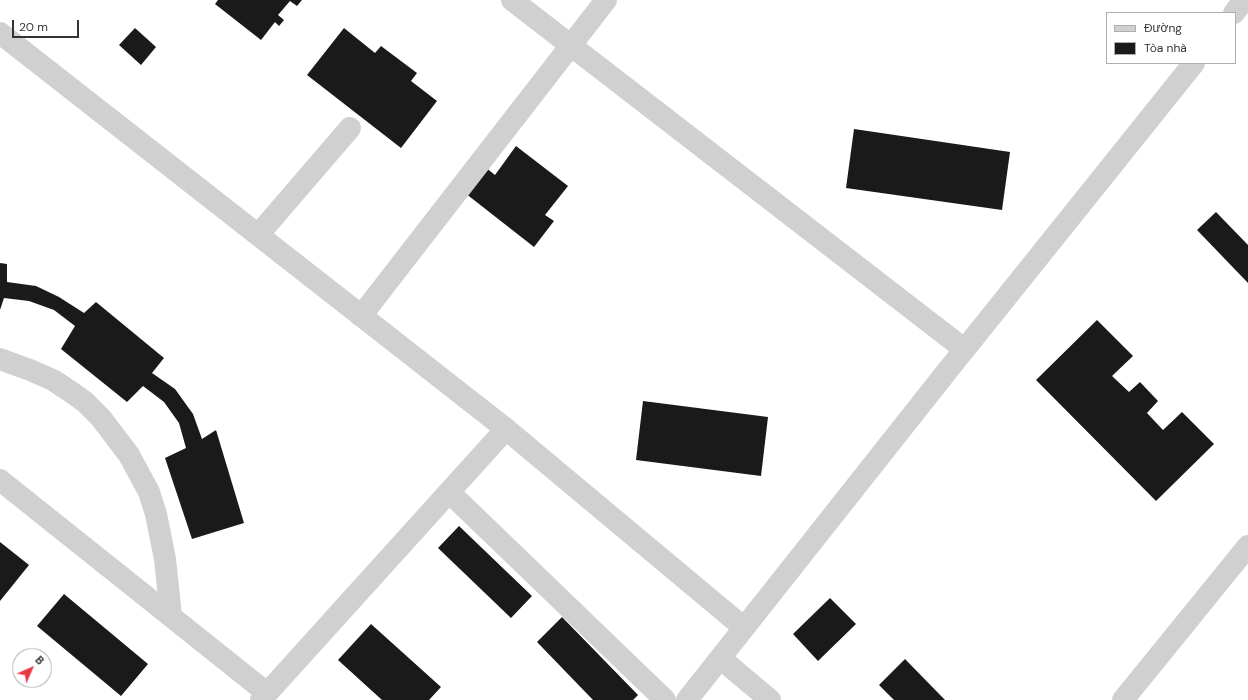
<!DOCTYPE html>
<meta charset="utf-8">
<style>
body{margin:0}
#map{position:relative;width:1248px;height:700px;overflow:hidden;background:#fff;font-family:"DM Sans",sans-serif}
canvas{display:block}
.legend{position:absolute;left:1106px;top:12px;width:130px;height:52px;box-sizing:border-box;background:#fff;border:1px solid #adadad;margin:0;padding:5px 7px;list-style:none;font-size:12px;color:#333}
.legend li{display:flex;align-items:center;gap:8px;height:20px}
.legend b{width:20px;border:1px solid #adadad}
.north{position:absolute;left:12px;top:648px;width:40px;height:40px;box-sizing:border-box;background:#fff;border:1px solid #adadad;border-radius:50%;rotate:45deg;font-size:11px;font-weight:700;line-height:16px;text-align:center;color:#333}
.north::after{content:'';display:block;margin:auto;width:14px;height:18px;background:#e63946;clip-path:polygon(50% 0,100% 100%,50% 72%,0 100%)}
.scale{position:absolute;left:12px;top:20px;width:67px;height:18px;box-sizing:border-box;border:2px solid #333;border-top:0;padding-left:5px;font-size:12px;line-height:14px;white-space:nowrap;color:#333;-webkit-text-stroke:3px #fff;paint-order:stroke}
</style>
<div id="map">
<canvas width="1248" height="700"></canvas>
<ul class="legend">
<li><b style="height:5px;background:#d0d0d0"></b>Đường</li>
<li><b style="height:11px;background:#1a1a1a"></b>Tòa nhà</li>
</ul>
<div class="north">B</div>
<div class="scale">20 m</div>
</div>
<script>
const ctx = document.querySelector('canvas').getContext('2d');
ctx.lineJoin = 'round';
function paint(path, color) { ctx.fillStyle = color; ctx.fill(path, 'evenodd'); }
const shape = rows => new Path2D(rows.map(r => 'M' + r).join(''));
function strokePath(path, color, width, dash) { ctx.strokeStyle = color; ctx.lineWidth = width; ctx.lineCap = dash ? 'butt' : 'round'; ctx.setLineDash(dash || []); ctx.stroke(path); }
const building = shape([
 [218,0,302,0,297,6,290,1,278,15,284,20,279,26,275,22,261,40,215,4],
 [135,28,156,47,141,65,119,45],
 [344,28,375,53,381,46,417,73,411,81,437,101,401,148,307,75],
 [854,129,1010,152,1002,210,846,188],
 [516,146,568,186,545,215,554,221,534,247,465,193,485,167,495,175],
 [1216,212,1248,245,1248,283,1197,230],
 [0,263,7,264,7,282,36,286,59,297,84,313,96,302,164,358,152,373,175,389,193,414,202,439,216,430,244,523,192,539,165,458,186,448,179,423,164,402,143,386,127,402,61,349,75,326,54,310,29,301,4,298,0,310],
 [1097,320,1133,356,1112,376,1129,392,1140,382,1158,401,1147,413,1163,430,1182,412,1214,444,1156,501,1036,380],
 [643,401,768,417,761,476,636,460],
 [459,526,532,596,511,618,438,548],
 [0,542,29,565,0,601],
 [64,594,148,664,121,696,37,626],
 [830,598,856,624,818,661,793,634],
 [562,617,638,695,633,700,593,700,537,642],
 [371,624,441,687,429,700,382,700,338,660],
 [905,659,945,700,894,700,879,685]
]);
const street = shape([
 [512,0,964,349],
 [1234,13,1244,0],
 [0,33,506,429,743,627],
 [258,235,350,128],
 [361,316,606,0],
 [0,359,30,370,53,380,74,394,85,402,101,418,129,455,149,492,156,514,165,559,171,616],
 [0,480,267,693],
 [449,492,665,700],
 [720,658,770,700],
 [261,700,506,429],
 [687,700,944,375,1194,63],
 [1123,700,1248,546]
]);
paint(building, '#1a1a1a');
strokePath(street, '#d0d0d0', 22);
</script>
